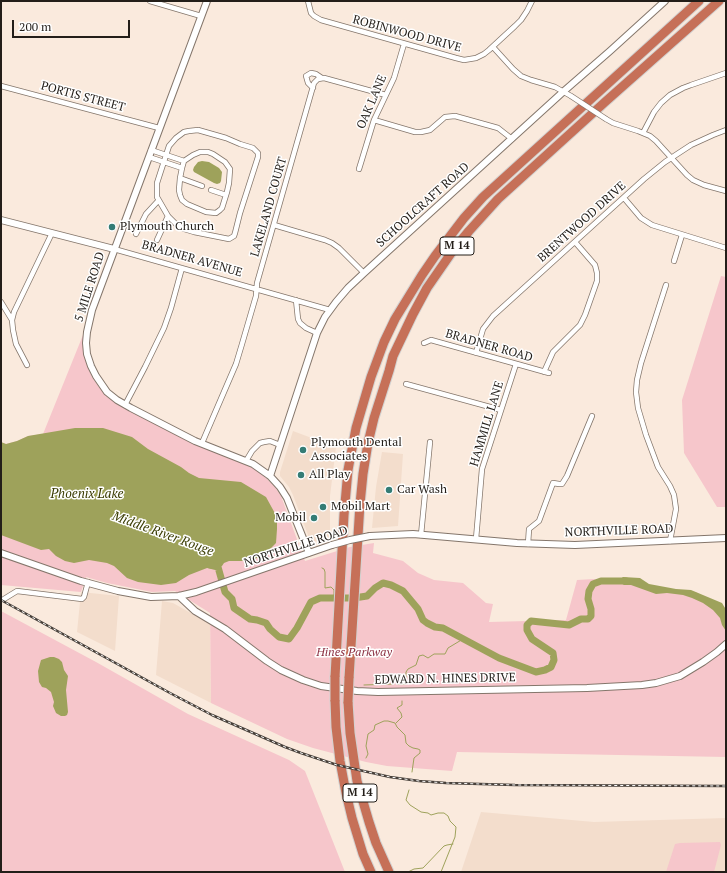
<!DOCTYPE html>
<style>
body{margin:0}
#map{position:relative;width:727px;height:873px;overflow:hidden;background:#faeadd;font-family:"PT Serif",serif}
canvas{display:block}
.frame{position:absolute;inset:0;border:2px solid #231e19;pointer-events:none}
.scale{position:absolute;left:12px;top:20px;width:118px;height:18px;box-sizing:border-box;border:2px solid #231e19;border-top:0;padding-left:5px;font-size:12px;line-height:14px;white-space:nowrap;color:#231e19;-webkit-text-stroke:3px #fff;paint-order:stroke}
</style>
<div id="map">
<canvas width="727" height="873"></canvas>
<div class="frame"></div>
<div class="scale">200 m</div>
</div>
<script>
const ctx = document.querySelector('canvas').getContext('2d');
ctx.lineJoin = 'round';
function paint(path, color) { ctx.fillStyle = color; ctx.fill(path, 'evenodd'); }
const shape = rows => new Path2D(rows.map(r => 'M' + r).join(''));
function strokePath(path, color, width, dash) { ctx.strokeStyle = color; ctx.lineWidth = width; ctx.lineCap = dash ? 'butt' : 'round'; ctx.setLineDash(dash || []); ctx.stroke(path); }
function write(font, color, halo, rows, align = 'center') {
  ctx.font = font + ' "PT Serif",serif'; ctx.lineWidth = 3; ctx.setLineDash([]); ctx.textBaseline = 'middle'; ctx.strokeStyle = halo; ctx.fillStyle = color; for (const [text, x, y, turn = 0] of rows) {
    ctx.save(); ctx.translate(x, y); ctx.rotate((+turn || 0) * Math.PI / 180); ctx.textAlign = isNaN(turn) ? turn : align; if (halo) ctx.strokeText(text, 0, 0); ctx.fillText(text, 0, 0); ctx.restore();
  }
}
const built = shape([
 [293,431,309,437,328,448,336,447,330,496,330,536,311,543,293,495,289,487,280,476,280,472],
 [382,452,403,454,398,526,372,528,376,487],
 [81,592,119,596,115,651,77,632],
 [162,601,173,603,210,624,211,703,156,675],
 [481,812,594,822,726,818,726,872,461,872]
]);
const green = shape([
 [721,276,726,277,726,507,717,507,684,453,682,400],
 [83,335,83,344,88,367,92,377,99,387,106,395,113,401,124,407,194,443,253,468,264,476,275,487,281,496,305,561,350,547,374,543,373,553,403,561,418,573,434,580,463,583,486,603,493,604,489,622,566,620,577,580,594,579,696,592,723,609,726,605,726,757,457,752,452,771,387,766,366,762,313,748,287,739,211,703,210,613,175,591,152,592,107,583,86,577,81,592,1,585,1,442,6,444,17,441,28,436,43,434],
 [1,611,96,662,188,714,289,760,305,771,345,872,1,872],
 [720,842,721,845,714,872,666,872,675,844,680,843]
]);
const water = shape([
 [202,161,209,162,219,168,222,172,221,181,220,183,217,184,214,183,194,172,193,170,194,167,198,162],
 [75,428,103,428,132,437,148,449,181,467,189,473,199,478,241,482,266,497,277,517,277,529,276,543,266,553,251,561,229,561,224,563,222,566,214,569,207,568,189,575,176,583,161,585,138,582,127,578,114,566,107,563,89,560,74,563,65,561,56,556,49,549,41,550,1,535,1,442,6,444,17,441,28,436],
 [623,577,640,578,649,584,676,589,691,590,722,603,725,608,726,612,726,631,722,625,720,618,713,610,703,603,692,598,683,595,667,593,656,594,631,585,624,585,618,581],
 [50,657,54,657,59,659,62,662,64,670,68,676,66,690,68,712,67,715,65,716,61,716,56,713,53,706,54,702,51,692,46,688,42,687,39,682,38,671,41,660]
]);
const stream = shape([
 [322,568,324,569,325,572,325,588,331,587,334,590,334,598],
 [397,684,406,684,406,672,408,669,416,665,419,656,423,655,428,658,434,654,445,654,448,648,463,639],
 [364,685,393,684],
 [396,723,402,717,401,713,397,708,402,705,402,701],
 [366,758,368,754,366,746,368,734,374,730,375,725,384,721,388,721,395,723,397,727,405,735,406,743,409,746,413,748,418,749,420,750,420,753,414,758,412,772],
 [409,790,406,800,410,805,421,812,428,813,431,815,438,813,444,813,448,816,450,821,456,827,455,837,441,872],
 [408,872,414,869,423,868,444,846,447,845,453,844]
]);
const river = shape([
 [210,565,218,567,225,592,232,599,234,608,250,619,257,620,266,623,270,629,279,637,289,639,297,628,311,602,320,598,354,598,367,596,375,588,383,583,391,585,403,591,418,609,423,620,427,623,435,627,443,628,499,658,536,672,545,670,551,667,554,660,553,653,532,639,527,630,527,625,531,621,569,625,581,619,588,619,591,616,591,609,588,599,589,591,593,584,601,581,626,581]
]);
const minor = shape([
 [150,1,201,16],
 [308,1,311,13,314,16,321,20,456,58,464,60,476,58,484,54,489,50,515,26,521,20,527,11,532,1],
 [493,47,513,69,521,76,531,80,555,87,571,96],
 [1,86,159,128],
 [313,88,308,83,306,76,311,73,316,74,322,78],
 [606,119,613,123,638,131,650,136,656,141,687,175,693,180,704,185,726,191],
 [374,120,415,132,421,132,430,130,445,117,455,116,498,128,512,139],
 [198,130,226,138,240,144,253,148,258,153,258,157,240,213,235,233,234,236,229,239,194,232,184,229,177,225,168,216,157,197,157,183,169,146,176,138,184,132,189,131,198,130],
 [643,133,654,112,661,103,670,95,683,88,691,85,726,73],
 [151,150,184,161],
 [200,152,208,152,213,154,225,162,230,169,229,183,227,192,222,208,220,210,216,213,206,212,187,204,182,200,180,195,179,190,180,178,182,168,184,161,193,155,200,152],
 [149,157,182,168],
 [359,169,374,120,394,78,404,44],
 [180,178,202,186],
 [211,190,226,195],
 [624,198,641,218,652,225,726,248],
 [274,225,325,240,332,243,339,248,364,273],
 [136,234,146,214,158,201],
 [157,240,168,216],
 [114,249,330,310],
 [674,261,682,235],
 [666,285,641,363,637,380,636,392,638,408,646,435,658,467,670,486,674,495,676,509,670,541],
 [296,300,298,319,300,323,306,328,317,333],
 [1,302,12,320,13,330,16,344,27,365],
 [12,320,14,312,52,233],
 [424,343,431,340,549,373],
 [476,353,483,329,493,316,644,179,665,162,691,145,713,135,726,130],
 [544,372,553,352,580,325,585,315,597,281,597,273,595,265,575,242],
 [406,384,501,410],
 [125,405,145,367,164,328,171,308,182,268],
 [202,443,236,364,242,344,256,296,257,283,314,83,318,79,324,78,386,95],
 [246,461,252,451,260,443,264,442,270,441,280,445],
 [421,535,430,442],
 [476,539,482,469,516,364],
 [528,544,529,529,539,521,553,483,559,484,562,484,567,476,592,416],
 [4,599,17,591,82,599,84,597,88,582]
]);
const tertiary = shape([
 [207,1,92,310,87,332,86,343,87,354,91,366,96,376,107,392,117,400,131,408,195,441,253,464,270,476,280,487,287,498,309,553],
 [1,220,114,249],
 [270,476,317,333,325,317,336,302,348,288,364,273,564,91,610,51,665,1],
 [370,536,413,534,517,543,575,545,726,538],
 [1,553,81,581,118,591,151,597,179,596,196,592,332,545],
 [179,596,195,611,225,629,267,661,281,670,303,680,321,686,357,691,378,692,587,688,642,685,656,683,680,676,703,662,717,652,726,644]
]);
const motorway = shape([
 [335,677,344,515,348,470,356,428,371,377,384,342,395,319,422,275,435,256,464,218,483,197,699,1],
 [349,678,360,504,363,474,368,443,374,418,389,371,393,356,413,314,427,288,454,249,469,231,498,199,605,102,719,1],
 [335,700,336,727,340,761,346,793,352,818,363,854,371,872],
 [348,702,350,733,357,781,369,822,376,843,389,872]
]);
const rail = shape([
 [1,600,170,693,212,715,285,747,301,753,337,765,390,777,419,781,446,783,515,785,726,786]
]);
const minorBridge = shape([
 [571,96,606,119]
]);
const tertiaryBridge = shape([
 [332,545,350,540,370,536]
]);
const motorwayBridge = shape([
 [335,700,335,677],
 [348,702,349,678]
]);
const markers = [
 [112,227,4,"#347c75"],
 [303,450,4,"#347c75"],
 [301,475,4,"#347c75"],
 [389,490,4,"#347c75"],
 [323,507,4,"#347c75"],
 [314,518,4,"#347c75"]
];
const shields = [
 [457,246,34],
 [360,793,34]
];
const shieldNames = [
 ["M 14",457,246],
 ["M 14",360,793]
];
const streetNames = [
 ["ROBINWOOD DRIVE",407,34,15],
 ["PORTIS STREET",83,97,15],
 ["OAK LANE",372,102,-67],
 ["SCHOOLCRAFT ROAD",423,205,-42],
 ["LAKELAND COURT",269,207,-74],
 ["BRENTWOOD DRIVE",582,222,-42],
 ["BRADNER AVENUE",192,259,16],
 ["5 MILE ROAD",90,287,-72],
 ["BRADNER ROAD",489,346,16],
 ["HAMMILL LANE",487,424,-73],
 ["NORTHVILLE ROAD",619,531,-2],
 ["NORTHVILLE ROAD",296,547,-18],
 ["EDWARD N. HINES DRIVE",445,679,-1]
];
const poiNames = [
 ["Plymouth Church",120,227],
 ["Plymouth Dental",311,443],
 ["Associates",311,457],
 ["All Play",309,475],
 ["Car Wash",397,490],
 ["Mobil Mart",331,507],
 ["Mobil",306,518,"right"]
];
const parkNames = [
 ["Hines Parkway",354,653]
];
const waterNames = [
 ["Phoenix Lake",87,494],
 ["Middle River Rouge",163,534,20]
];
paint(built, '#f3ddcc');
paint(green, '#f6c6cb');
paint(water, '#9ea25b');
strokePath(stream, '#9ea25b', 1);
strokePath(river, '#9ea25b', 7);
strokePath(minor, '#84766b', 6);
strokePath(tertiary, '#84766b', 8);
strokePath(motorway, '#d3d2d1', 11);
strokePath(minor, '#fff', 4.5);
strokePath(tertiary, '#fff', 6);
strokePath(motorway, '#c67058', 9);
strokePath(rail, '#47403a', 2.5);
strokePath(rail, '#fff', 1, [3]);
strokePath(minorBridge, '#84766b', 6, []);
strokePath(tertiaryBridge, '#84766b', 8, []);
strokePath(motorwayBridge, '#d3d2d1', 11, []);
strokePath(minorBridge, '#fff', 4.5);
strokePath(tertiaryBridge, '#fff', 6);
strokePath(motorwayBridge, '#c67058', 9);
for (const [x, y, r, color] of markers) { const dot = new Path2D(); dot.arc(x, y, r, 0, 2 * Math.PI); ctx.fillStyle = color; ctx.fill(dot); strokePath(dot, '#fff', 1.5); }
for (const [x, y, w] of shields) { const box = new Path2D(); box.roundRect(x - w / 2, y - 9, w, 18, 3); ctx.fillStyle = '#fff'; ctx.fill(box); strokePath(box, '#231e19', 1); }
write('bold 11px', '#231e19', null, shieldNames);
write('12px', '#231e19', '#fff', streetNames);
write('12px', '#231e19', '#fff', poiNames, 'left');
write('italic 12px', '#8d3244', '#fff', parkNames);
write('italic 13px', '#3a3c02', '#fff', waterNames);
</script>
